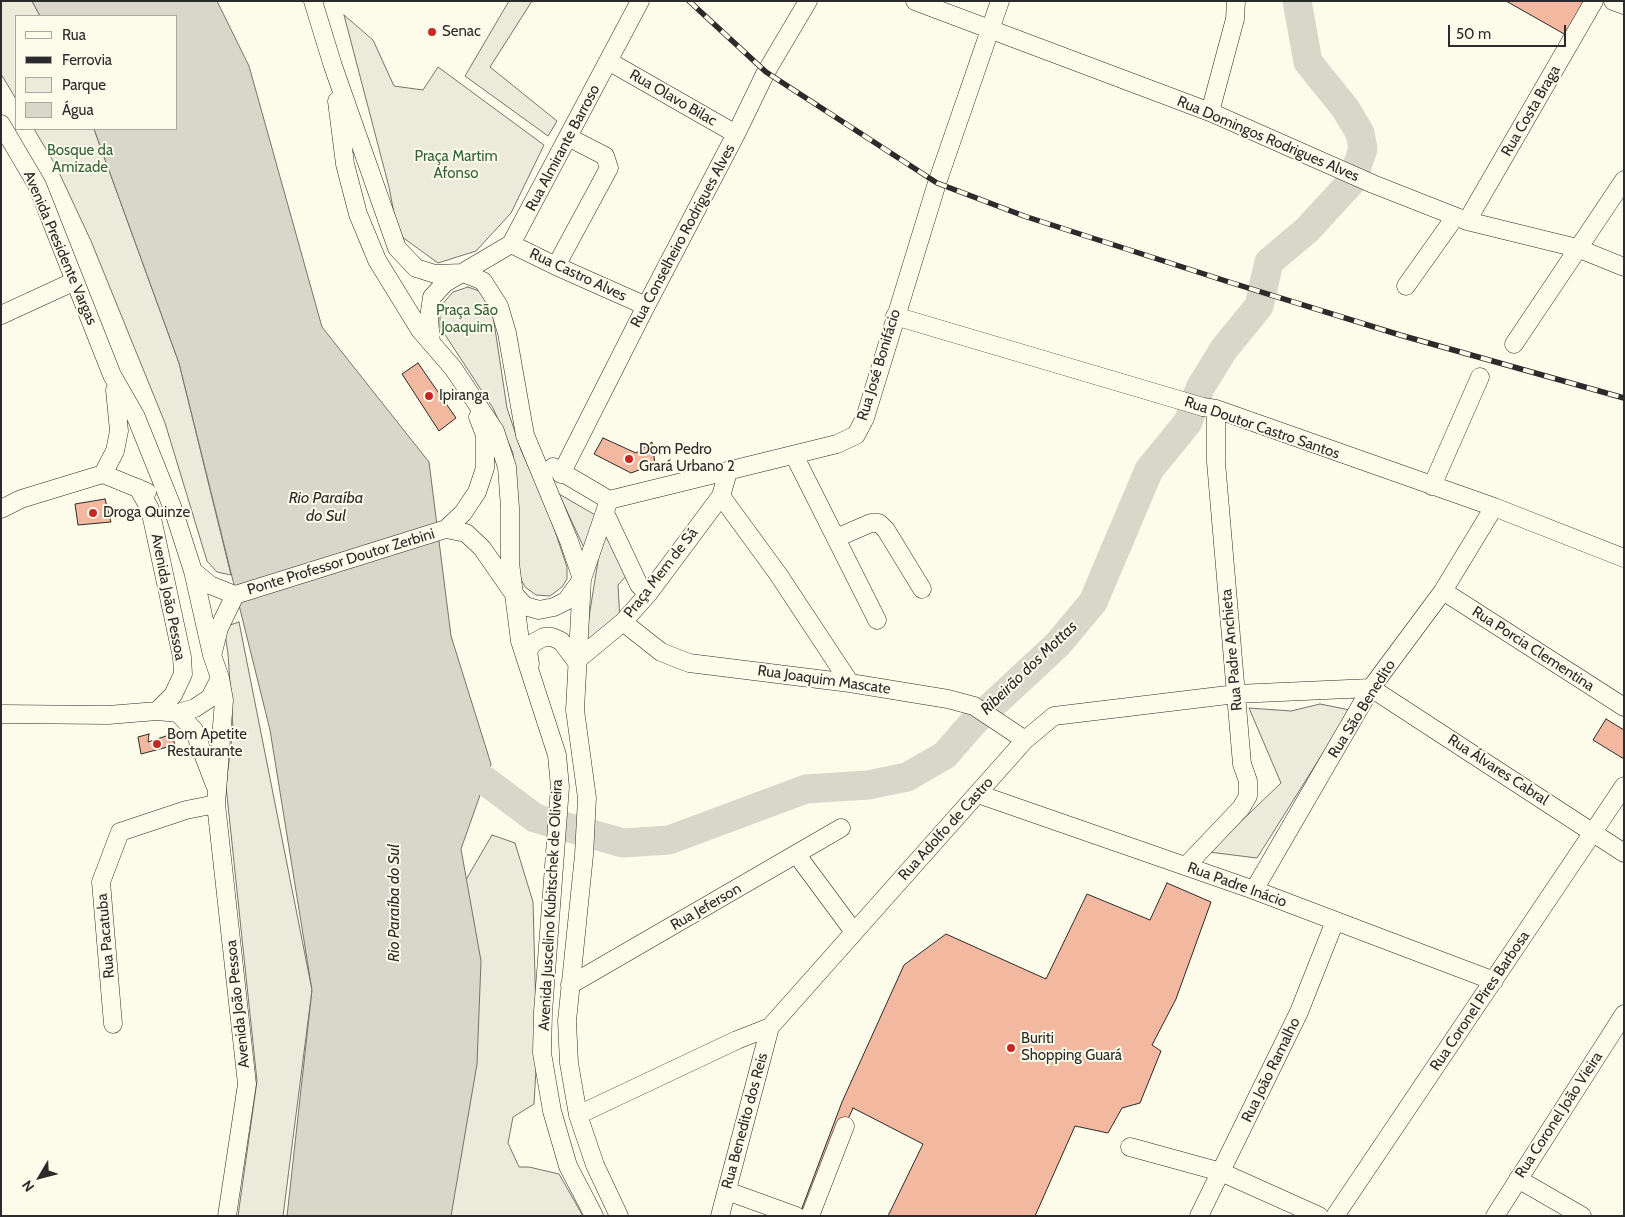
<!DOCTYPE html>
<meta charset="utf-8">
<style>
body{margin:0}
#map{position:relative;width:1625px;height:1217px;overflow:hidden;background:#fdfbea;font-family:Cabin,sans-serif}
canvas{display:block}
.frame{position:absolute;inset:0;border:2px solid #2b2b2b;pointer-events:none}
.legend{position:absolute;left:15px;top:15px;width:162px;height:115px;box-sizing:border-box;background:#fdfbea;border:1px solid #a9a89e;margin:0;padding:6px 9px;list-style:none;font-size:15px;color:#2b2b2b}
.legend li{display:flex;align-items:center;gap:10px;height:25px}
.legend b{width:25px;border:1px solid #a9a89e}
.north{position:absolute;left:15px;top:1152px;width:50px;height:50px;-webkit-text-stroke:4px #fdfbea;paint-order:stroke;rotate:233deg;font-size:14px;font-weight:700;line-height:20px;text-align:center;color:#2b2b2b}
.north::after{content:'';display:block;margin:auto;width:18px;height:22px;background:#2b2b2b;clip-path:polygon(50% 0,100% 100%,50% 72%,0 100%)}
.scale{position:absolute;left:1448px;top:25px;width:118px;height:22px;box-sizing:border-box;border:2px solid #2b2b2b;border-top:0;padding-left:6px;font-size:15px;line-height:18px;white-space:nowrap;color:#2b2b2b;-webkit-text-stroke:4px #fdfbea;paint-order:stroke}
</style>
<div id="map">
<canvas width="1625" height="1217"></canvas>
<div class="frame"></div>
<ul class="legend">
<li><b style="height:6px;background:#fdfbea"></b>Rua</li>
<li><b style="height:6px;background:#2b2b2b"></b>Ferrovia</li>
<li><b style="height:14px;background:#ecebdb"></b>Parque</li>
<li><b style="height:14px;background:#d8d7c9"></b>Água</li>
</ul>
<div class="north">N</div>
<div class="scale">50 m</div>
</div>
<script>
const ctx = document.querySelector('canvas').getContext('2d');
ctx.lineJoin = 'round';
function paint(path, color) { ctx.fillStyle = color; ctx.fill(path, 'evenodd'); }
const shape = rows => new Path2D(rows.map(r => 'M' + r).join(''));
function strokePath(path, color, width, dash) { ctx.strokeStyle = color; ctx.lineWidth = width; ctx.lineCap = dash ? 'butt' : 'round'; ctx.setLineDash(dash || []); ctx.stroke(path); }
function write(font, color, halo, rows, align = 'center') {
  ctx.font = font + ' Cabin,sans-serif'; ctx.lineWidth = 4; ctx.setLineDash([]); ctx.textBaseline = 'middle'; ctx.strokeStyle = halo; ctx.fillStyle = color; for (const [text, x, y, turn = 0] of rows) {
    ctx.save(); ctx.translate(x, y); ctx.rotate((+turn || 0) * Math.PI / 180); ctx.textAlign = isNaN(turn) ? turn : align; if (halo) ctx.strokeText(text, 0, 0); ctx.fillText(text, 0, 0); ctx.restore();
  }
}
const green = shape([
 [1,1,32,1,40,16,16,16,16,99,1,74,1,1],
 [344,15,373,40,394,86,423,90,438,67,544,145,511,213,476,251,438,263,398,234,389,187,344,15],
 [34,129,94,129,179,363,231,575,217,572,207,561,165,423,91,241,56,166,34,129],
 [468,287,482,292,492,309,507,408,521,450,548,510,567,567,567,579,562,587,550,596,536,595,525,587,516,570,513,453,493,408,440,327,440,307,453,292,468,287],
 [559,494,597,516,585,550,559,494],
 [603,530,628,574,618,585,620,621,584,648,603,530],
 [239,622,312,990,283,1216,238,1216,257,1081,226,786,233,728,228,654,224,627,239,622],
 [1320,704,1350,710,1257,858,1209,852,1281,783,1249,708,1291,711,1320,704],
 [492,835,515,843,533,902,537,1052,534,1104,513,1117,508,1143,519,1167,529,1167,559,1174,583,1216,437,1216,460,890,492,835]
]);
const parking = shape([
 [509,1,532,1,490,67,557,121,548,136,465,76,509,1]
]);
const water = shape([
 [32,1,217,1,249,66,322,327,429,462,451,636,491,764,461,849,481,961,477,1064,451,1216,287,1216,312,990,270,730,179,363,94,129,176,129,176,16,40,16,32,1]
]);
const river = shape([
 [449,772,480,777,535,818,623,843,669,840,806,789,868,785,907,777,945,755,972,724,1058,644,1093,602,1149,470,1188,422,1200,388,1224,349,1259,306,1269,262,1307,230,1352,181,1363,149,1360,133,1345,108,1308,62,1297,1]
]);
const building = shape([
 [1506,1,1582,1,1583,2,1566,35,1506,1],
 [418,363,456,418,439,431,402,374,418,363],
 [603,438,636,453,652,442,655,464,631,473,594,454,603,438],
 [105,499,111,522,78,525,75,504,105,499],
 [1606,719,1624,730,1624,759,1593,740,1606,719],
 [149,734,148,742,172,734,175,745,141,754,138,737,149,734],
 [1167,883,1211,902,1176,999,1152,1045,1161,1051,1140,1103,1122,1108,1108,1133,1075,1126,1035,1216,799,1216,842,1102,904,965,946,934,1046,979,1087,894,1150,920,1167,883],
 [853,1108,923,1144,888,1216,805,1216,853,1108]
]);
const minor = shape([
 [313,1,333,66,397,248,416,268,435,274,463,273,483,281,499,306,507,333,525,435,569,541,582,579,575,710,587,798,584,855,567,1021,569,1063,578,1115,595,1165,619,1216],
 [915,1,1210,112,1373,184,1467,221,1577,248,1624,267],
 [1613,1,1624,5],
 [610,62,736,134],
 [337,101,345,164,358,214,377,260,420,330,453,368,495,431,507,467,510,508,510,563,520,641,557,755,560,787,543,1012,542,1053,552,1111,568,1166,594,1216],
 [1210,112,1235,19,1236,1],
 [1,124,37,185,112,375,136,417,173,509,193,571,212,655,220,678,224,700,216,804,247,1084,227,1216],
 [1467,221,1594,1],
 [511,244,556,266,646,306],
 [556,266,609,168,605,156,568,137],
 [1406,286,1455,217],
 [1,315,75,281],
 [895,316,1203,407,1216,409,1494,507,1624,558],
 [431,343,429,318,432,297,445,283,511,244,640,1],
 [1514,344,1624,180],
 [794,455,877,620],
 [553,467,609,500],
 [103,474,115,451,119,431,115,390],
 [103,474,147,492],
 [561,474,646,306,736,134,766,72,808,1],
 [1432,486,1480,377],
 [138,488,150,509,182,657,183,674,173,695,157,711],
 [721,496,778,574,850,683],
 [1,509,21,499,103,474],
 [605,513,639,585,648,594],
 [446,529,466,533,482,548,514,594,525,606,539,610,554,607,566,601,582,579,609,500,837,444,856,435,865,418,937,183,1000,1],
 [836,538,871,523,879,523,886,530,922,589],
 [193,571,210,585,235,595],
 [1443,591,1624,707],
 [235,595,446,529,463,513,477,492,485,468,485,435,478,417],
 [623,622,661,652,689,663,850,683,948,699,974,706,1025,740],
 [213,652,219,628,235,595],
 [530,664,528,651,533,643,544,637,552,637,561,641,576,661,623,622,648,594,721,496,728,472],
 [178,713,195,708,210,698,220,678],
 [1,714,108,715,157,711,178,713,194,730,215,785],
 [978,794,1254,890,1494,981],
 [797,855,854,932],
 [1186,866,1241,808,1248,796,1248,781,1242,764,1216,462,1216,409],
 [1254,890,1371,688,1443,591,1494,507],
 [570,985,841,828],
 [113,1024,101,882,120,832,186,810,216,804],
 [578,1115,737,1040,770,1027,1025,740,1054,716,1236,694,1371,688,1624,853],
 [1130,1147,1221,1172,1319,1216],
 [1518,1179,1582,1216],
 [727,1191,796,1216],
 [720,1216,770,1027],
 [810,1216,845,1126],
 [1199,1216,1299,1012,1335,921],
 [1335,1216,1624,786],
 [1495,1216,1624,1014]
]);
const rail = shape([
 [689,1,766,72,937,183,1024,216,1229,282,1400,335,1624,398]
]);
const markers = [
 [432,32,5,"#c62828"],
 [429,396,5,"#c62828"],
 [629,459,5,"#c62828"],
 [93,513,5,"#c62828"],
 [157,744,5,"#c62828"],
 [1011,1048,5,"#c62828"]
];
const poiNames = [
 ["Senac",442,32],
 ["Ipiranga",439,396],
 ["Dom Pedro",639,450],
 ["Grará Urbano 2",639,467],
 ["Droga Quinze",103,513],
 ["Bom Apetite",167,735],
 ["Restaurante",167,752],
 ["Buriti",1021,1039],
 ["Shopping Guará",1021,1056]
];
const streetNames = [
 ["Rua Olavo Bilac",673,98,30],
 ["Rua Costa Braga",1531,111,-60],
 ["Rua Domingos Rodrigues Alves",1268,139,23],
 ["Rua Almirante Barroso",563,148,-62],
 ["Rua Conselheiro Rodrigues Alves",683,236,-62],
 ["Avenida Presidente Vargas",60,248,67],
 ["Rua Castro Alves",578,275,25],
 ["Rua José Bonifácio",879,365,-73],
 ["Rua Doutor Castro Santos",1262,428,19],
 ["Ponte Professor Doutor Zerbini",341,562,-17],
 ["Praça Mem de Sá",661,573,-52],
 ["Avenida João Pessoa",168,597,79],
 ["Rua Porcia Clementina",1533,649,33],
 ["Rua Padre Anchieta",1232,650,-95],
 ["Rua Joaquim Mascate",824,680,8],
 ["Rua São Benedito",1362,709,-58],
 ["Rua Álvares Cabral",1498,770,33],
 ["Rua Adolfo de Castro",946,829,-48],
 ["Rua Padre Inácio",1237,885,20],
 ["Avenida Juscelino Kubitschek de Oliveira",551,905,-87],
 ["Rua Jeferson",706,907,-30],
 ["Rua Pacatuba",106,936,-95],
 ["Rua Coronel Pires Barbosa",1480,1001,-56],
 ["Avenida João Pessoa",238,1004,-96],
 ["Rua João Ramalho",1271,1070,-64],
 ["Rua Coronel João Vieira",1559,1115,-57],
 ["Rua Benedito dos Reis",745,1121,-75]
];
const parkNames = [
 ["Bosque da",80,151],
 ["Amizade",80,168],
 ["Praça Martim",456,157],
 ["Afonso",456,174],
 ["Praça São",467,311],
 ["Joaquim",467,328]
];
const waterNames = [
 ["Rio Paraíba",326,498],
 ["do Sul",326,516],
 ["Ribeirão dos Mottas",1029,668,-44],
 ["Rio Paraíba do Sul",394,903,-90]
];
paint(green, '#ecebdb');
strokePath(green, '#74746e', 1);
paint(parking, '#eceadb');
strokePath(parking, '#74746e', 1);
paint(water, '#d8d7c9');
strokePath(water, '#74746e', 1);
strokePath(river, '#d8d7c9', 29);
paint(building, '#f2b8a0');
strokePath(building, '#2b2b2b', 1);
strokePath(minor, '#2b2b2b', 19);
strokePath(minor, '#fdfbea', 18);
strokePath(rail, '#2b2b2b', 5.5);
strokePath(rail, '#fdfbea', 4, [11]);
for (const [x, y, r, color] of markers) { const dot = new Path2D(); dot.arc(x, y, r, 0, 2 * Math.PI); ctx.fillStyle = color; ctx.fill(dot); strokePath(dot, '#fdfbea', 2); }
write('15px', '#2b2b2b', '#fdfbea', poiNames, 'left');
write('15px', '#2b2b2b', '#fdfbea', streetNames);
write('15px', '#34623c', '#fdfbea', parkNames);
write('italic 16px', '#2b2b2b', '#fdfbea', waterNames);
</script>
